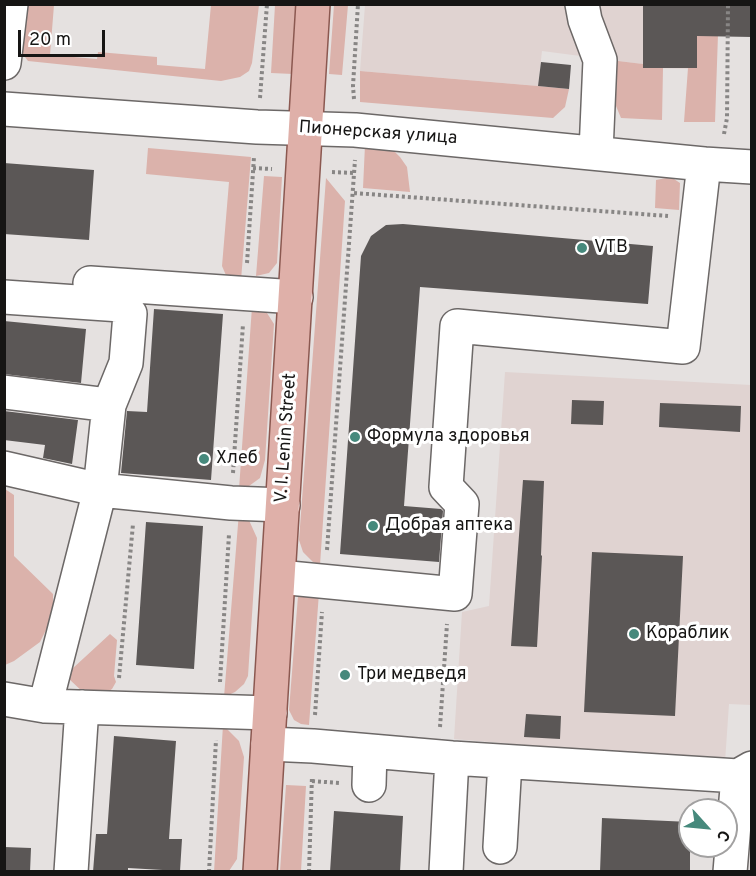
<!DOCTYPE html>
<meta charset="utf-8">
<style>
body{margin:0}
#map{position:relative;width:756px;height:876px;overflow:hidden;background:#e5e1e0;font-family:Overpass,sans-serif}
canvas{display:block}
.frame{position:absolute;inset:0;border:6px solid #161514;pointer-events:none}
.north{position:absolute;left:678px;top:798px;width:60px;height:60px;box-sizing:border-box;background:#fff;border:2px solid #a2a1a1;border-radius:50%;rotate:117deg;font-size:16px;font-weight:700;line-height:24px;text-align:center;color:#161514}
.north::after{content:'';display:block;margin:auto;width:21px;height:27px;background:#46897c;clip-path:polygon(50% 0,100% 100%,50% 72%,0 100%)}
.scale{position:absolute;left:18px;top:30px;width:87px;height:27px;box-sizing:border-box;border:3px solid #161514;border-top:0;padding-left:8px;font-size:18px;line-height:21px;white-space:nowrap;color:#161514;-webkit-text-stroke:4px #fff;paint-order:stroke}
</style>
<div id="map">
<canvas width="756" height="876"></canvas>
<div class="frame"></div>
<div class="north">С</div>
<div class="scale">20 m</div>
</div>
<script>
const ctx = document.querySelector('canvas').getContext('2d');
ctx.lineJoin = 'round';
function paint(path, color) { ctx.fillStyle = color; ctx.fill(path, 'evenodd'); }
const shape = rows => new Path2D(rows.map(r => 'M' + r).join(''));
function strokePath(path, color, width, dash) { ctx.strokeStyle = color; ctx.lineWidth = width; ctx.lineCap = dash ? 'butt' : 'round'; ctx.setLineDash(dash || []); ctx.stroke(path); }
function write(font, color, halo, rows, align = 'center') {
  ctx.font = font + ' Overpass,sans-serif'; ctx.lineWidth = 6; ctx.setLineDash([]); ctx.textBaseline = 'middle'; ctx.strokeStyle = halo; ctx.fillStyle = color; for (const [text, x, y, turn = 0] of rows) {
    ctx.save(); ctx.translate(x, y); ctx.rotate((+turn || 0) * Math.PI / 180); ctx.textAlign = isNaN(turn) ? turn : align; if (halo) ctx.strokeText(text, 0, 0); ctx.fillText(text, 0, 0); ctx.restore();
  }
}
const built = shape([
 [365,5,697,5,697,69,643,68,642,64,542,51,538,86,360,71],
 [505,372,751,385,751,705,729,704,725,762,454,739,462,612,489,606]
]);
const green = shape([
 [27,5,54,5,50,55,97,59,98,52,157,57,157,65,205,69,211,5,259,5,252,63,249,71,240,77,221,81,28,61,22,53],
 [275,5,298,5,293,74,271,73],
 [334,5,348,5,342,75,329,74],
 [697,5,719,5,715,122,684,122,688,68,697,68],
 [610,60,643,64,643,68,663,68,662,120,621,118,616,106],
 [360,71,538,86,569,89,565,107,553,118,360,102],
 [365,145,380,146,393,150,400,157,407,167,410,192,363,188],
 [148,148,251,157,241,280,228,280,222,266,229,182,146,174],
 [264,176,282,177,277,263,269,273,256,276],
 [671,177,680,183,679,210,655,208,656,180],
 [326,178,345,201,320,565,313,562,303,552,299,540],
 [252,307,267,313,274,324,265,460,260,478,249,486,239,489],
 [5,489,14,495,14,556,53,594,53,616,40,642,14,661,5,665],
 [239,512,248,518,257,538,248,676,244,684,235,692,224,697],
 [303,590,319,593,309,725,301,724,294,720,289,710,298,596],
 [110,634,117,640,114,676,116,682,112,689,103,695,84,693,69,679,72,669],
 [223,725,239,741,244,757,237,859,229,871,214,872],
 [286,785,306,786,301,871,280,871]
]);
const building = shape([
 [643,4,752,4,752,37,697,36,697,68,643,68],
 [541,62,571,65,569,89,538,86],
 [4,163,94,170,89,240,4,234],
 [403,224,653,246,648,304,420,287,404,506,441,509,443,511,439,562,340,554,361,256,371,236,386,225],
 [154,309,223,314,211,480,121,473,127,411,147,412],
 [4,321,86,329,81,383,4,374],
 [572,400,604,401,603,425,571,424],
 [660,403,741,406,740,432,659,427],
 [4,411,78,420,72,464,43,458,45,445,4,440],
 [523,480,544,481,541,555,542,556,537,647,511,646],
 [146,522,203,526,194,669,136,665],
 [592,552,683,556,675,716,584,712],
 [526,714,561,716,560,739,524,737],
 [114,736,176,741,169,839,182,839,180,871,128,868,128,872,93,872,96,834,107,834],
 [334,811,403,816,400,872,330,872],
 [602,818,690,822,690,872,600,872],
 [4,847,31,848,30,872,4,872]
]);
const path = shape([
 [260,98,267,4],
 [354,99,353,86,358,4],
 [724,134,727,118,728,4],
 [253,168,272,169],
 [332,172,355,173],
 [354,193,668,216],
 [247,263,254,157],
 [233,473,243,324],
 [327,550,355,160],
 [119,678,133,524],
 [220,682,229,534],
 [315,715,322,612],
 [440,727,447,624],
 [312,781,339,783],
 [209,872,216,740],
 [309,872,312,776]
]);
const minor = shape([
 [582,4,585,20,600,60,596,152],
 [4,63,11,4],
 [4,109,257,127,355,130,704,164,752,167],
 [90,283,296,297],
 [4,297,121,305,130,314,126,363,109,405,100,490,45,706],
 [4,392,109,405],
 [4,468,100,490,231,503,283,505],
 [279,577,455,594,462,504,446,487,457,326,683,347,704,164],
 [4,699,45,706,270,713],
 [268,744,313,746,452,758,738,776,752,768],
 [369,785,370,751],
 [500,847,505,762],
 [71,872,82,707],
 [446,872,452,758],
 [730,872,738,776]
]);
const major = shape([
 [260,872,313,4]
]);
const markers = [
 [582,248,6,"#46897c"],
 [355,437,6,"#46897c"],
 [204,459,6,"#46897c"],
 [373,526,6,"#46897c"],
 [634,634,6,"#46897c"],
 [345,675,6,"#46897c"]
];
const streetNames = [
 ["Пионерская улица",378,134,4],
 ["V. I. Lenin Street",287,438,-86]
];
const poiNames = [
 ["VTB",594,248],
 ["Формула здоровья",367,437],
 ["Хлеб",216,459],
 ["Добрая аптека",385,526],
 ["Кораблик",646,634],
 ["Три медведя",357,675]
];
paint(built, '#e0d3d1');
paint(green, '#dbb2ab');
paint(building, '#5b5756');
strokePath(minor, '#6c6867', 36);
strokePath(major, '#8b5850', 36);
strokePath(path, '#888685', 4, [3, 3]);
strokePath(minor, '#fff', 33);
strokePath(major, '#dfb0a9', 33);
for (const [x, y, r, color] of markers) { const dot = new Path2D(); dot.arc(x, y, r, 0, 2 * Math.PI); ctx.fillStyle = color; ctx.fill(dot); strokePath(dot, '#fff', 2); }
write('18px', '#161514', '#fff', streetNames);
write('18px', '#161514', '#fff', poiNames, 'left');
</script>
